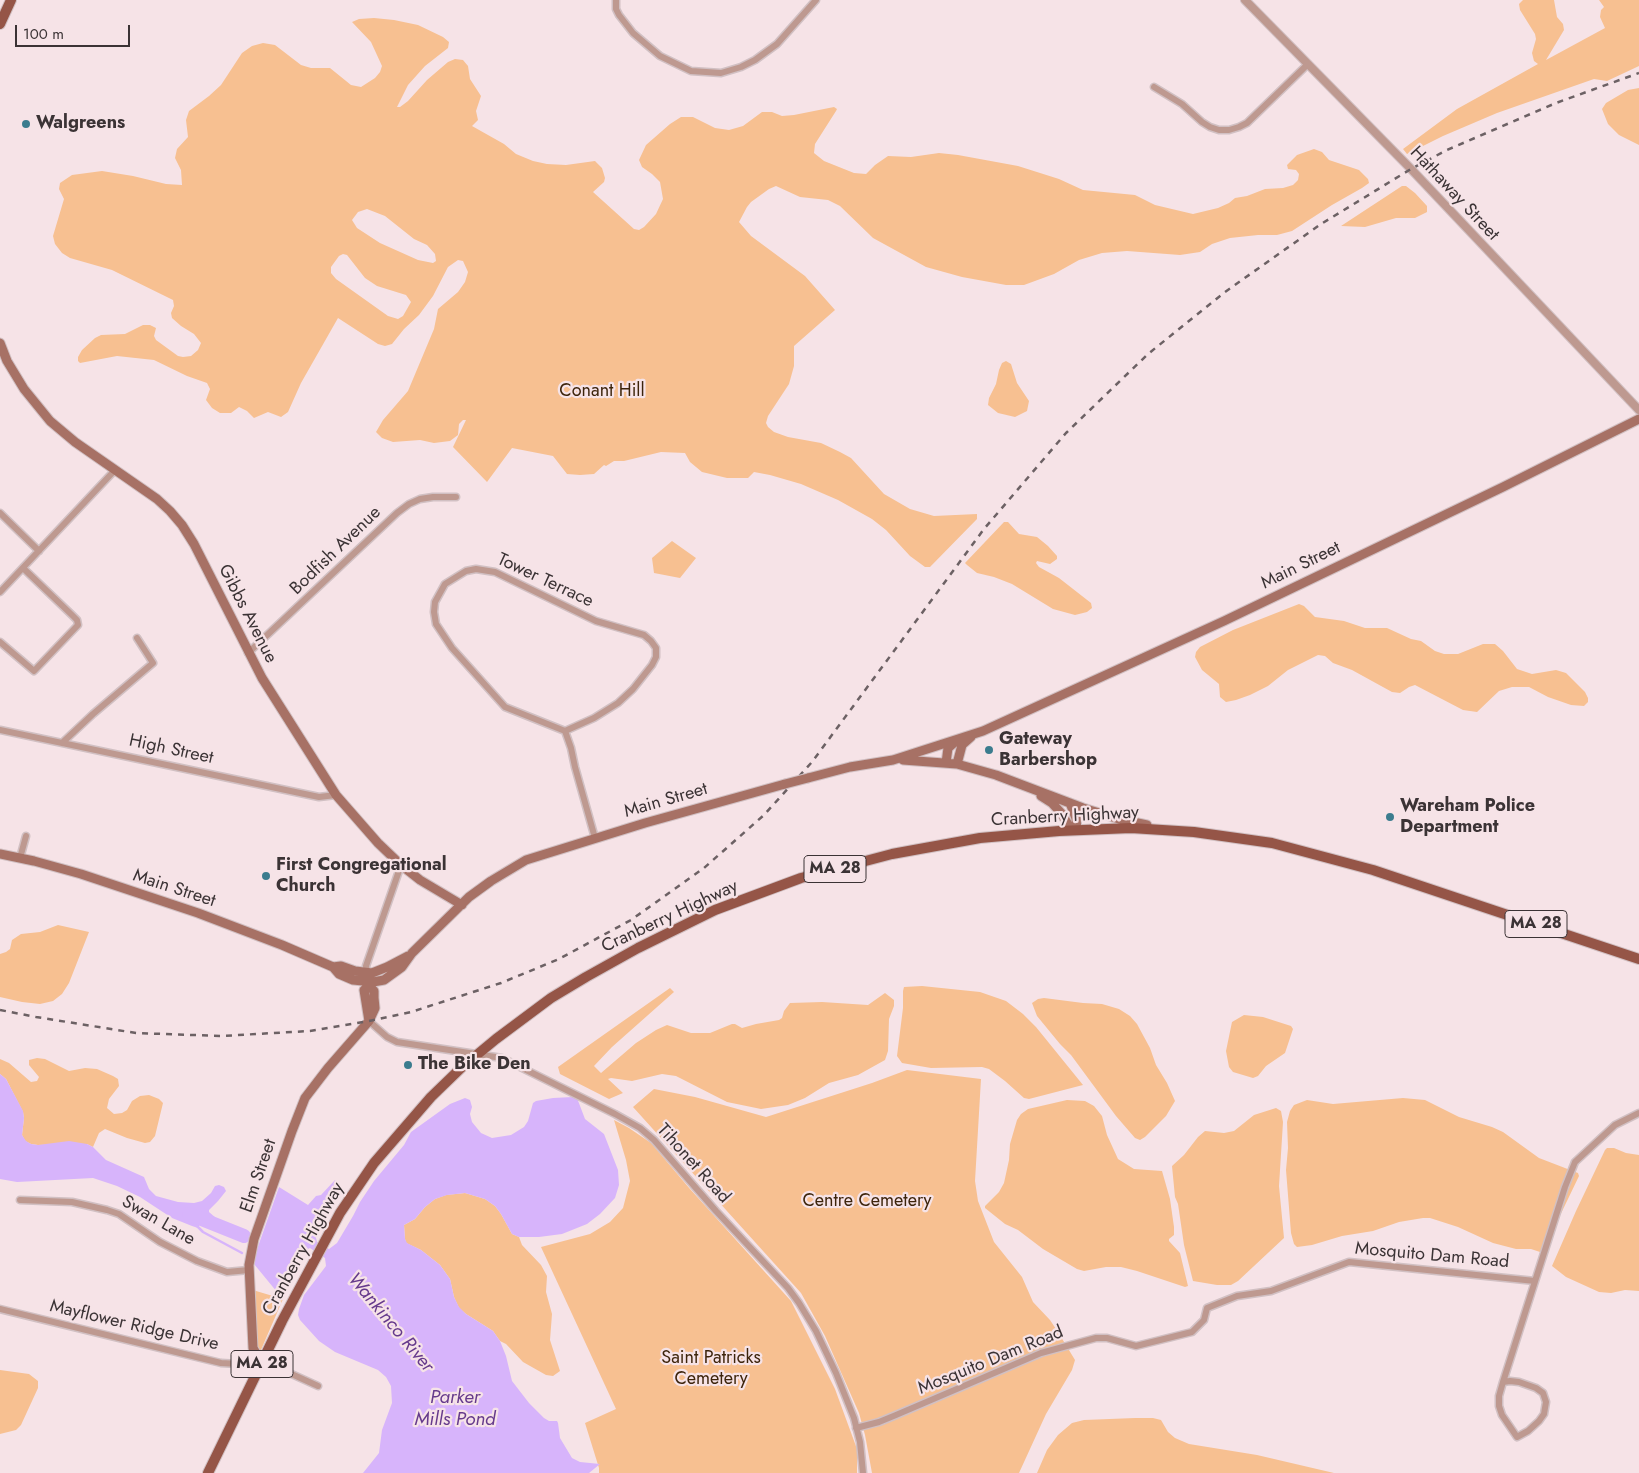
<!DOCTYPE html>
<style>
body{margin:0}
#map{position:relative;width:1639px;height:1473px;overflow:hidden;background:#f6e3e7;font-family:Jost,sans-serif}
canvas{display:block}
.scale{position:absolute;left:15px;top:25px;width:115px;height:22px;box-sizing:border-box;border:2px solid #3b3335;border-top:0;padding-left:6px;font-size:15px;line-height:18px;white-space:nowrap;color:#3b3335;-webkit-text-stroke:4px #f6e3e7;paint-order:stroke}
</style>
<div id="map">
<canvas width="1639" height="1473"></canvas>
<div class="scale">100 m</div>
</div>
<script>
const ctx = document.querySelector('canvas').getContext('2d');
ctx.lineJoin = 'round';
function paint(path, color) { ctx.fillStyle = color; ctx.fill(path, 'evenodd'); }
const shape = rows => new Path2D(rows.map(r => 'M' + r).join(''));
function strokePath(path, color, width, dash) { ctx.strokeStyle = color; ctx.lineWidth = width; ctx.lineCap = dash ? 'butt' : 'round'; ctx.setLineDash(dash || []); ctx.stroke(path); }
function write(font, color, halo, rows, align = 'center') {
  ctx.font = font + ' Jost,sans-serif'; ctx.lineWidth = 4.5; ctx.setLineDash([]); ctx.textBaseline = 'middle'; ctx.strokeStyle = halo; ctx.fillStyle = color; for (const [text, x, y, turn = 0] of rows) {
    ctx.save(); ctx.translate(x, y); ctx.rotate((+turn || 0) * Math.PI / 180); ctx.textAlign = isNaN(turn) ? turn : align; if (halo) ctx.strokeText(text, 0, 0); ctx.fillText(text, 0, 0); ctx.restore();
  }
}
const green = shape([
 [1523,0,1554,0,1557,17,1563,24,1564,30,1546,60,1605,28,1600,17,1601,10,1604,7,1599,0,1639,0,1639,66,1607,81,1594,79,1497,113,1443,136,1407,154,1403,149,1457,109,1538,64,1534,61,1532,53,1536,39,1535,34,1520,10,1519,4],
 [374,18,394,20,418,25,443,37,449,42,448,48,425,66,408,85,397,107,400,107,408,101,427,80,448,62,455,59,463,60,468,66,470,79,481,96,476,111,478,120,472,126,504,144,516,154,533,161,547,164,566,165,595,161,602,168,605,178,604,182,593,192,634,229,639,230,644,227,656,214,663,199,660,182,652,174,642,167,639,160,646,145,670,124,681,117,693,117,715,128,729,130,743,126,762,112,772,112,782,116,794,115,834,107,837,109,836,111,815,144,814,153,824,161,854,173,866,174,875,165,888,156,911,157,939,153,958,155,1018,166,1059,179,1083,190,1135,195,1155,205,1193,214,1218,208,1229,203,1235,198,1247,196,1265,189,1283,188,1293,185,1298,180,1299,174,1296,170,1288,169,1287,165,1297,155,1314,149,1322,152,1329,160,1359,170,1368,179,1369,183,1362,188,1332,205,1292,231,1277,235,1258,235,1230,238,1212,244,1200,252,1180,255,1127,251,1102,253,1079,260,1054,274,1024,285,1006,285,962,277,926,267,873,238,840,206,828,200,800,197,776,186,769,189,751,202,747,207,739,222,751,236,805,276,835,310,794,346,794,366,789,384,768,416,766,423,768,427,774,432,788,437,821,443,840,452,851,458,884,494,910,509,934,516,977,514,977,519,930,567,925,567,910,556,886,530,872,519,838,500,801,484,770,475,754,472,748,478,727,478,702,472,690,462,685,453,661,452,624,461,614,461,606,466,604,465,594,474,580,475,567,474,553,456,512,448,487,482,453,447,466,420,463,420,459,424,458,435,450,441,434,443,420,440,393,442,382,438,376,432,383,420,408,391,434,329,438,309,458,292,465,282,468,272,463,261,458,260,448,267,433,296,419,315,404,329,392,344,385,346,378,344,338,318,301,383,288,412,281,417,268,412,254,418,247,411,239,407,231,413,220,413,212,408,206,400,210,389,207,383,187,376,154,360,117,356,80,363,78,361,78,357,82,350,95,338,101,335,125,334,143,325,150,325,156,328,154,336,156,340,178,356,183,357,191,356,198,350,201,343,194,334,181,326,172,318,171,313,174,306,173,300,112,270,70,258,62,253,55,244,53,236,64,199,59,189,60,183,72,175,102,171,133,176,166,184,182,185,181,170,175,158,177,149,188,137,186,120,189,111,209,96,221,85,242,53,252,46,263,43,275,45,301,65,311,68,330,68,351,85,361,87,375,78,380,72,382,66,371,42,352,22,359,19],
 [367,209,385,216,414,239,427,245,435,254,436,261,433,263,418,260,380,243,357,228,352,220,358,212],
 [343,254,347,255,365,278,377,286,406,295,411,302,403,316,398,319,388,316,336,279,331,273,331,267,339,256],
 [1639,88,1639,145,1619,135,1608,124,1602,109,1606,103,1628,90],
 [1402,186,1406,186,1415,193,1427,206,1427,212,1415,218,1396,218,1365,227,1341,226],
 [1006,361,1011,364,1017,383,1029,401,1027,411,1015,417,998,413,988,405,989,398,996,384,999,370,1002,363],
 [1004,522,1008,522,1019,534,1037,537,1048,546,1057,556,1057,559,1050,564,1037,561,1036,563,1039,567,1059,578,1091,603,1092,608,1087,612,1075,615,1053,609,1012,584,994,577,977,573,967,565,965,563],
 [672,541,696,558,680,578,654,573,652,558],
 [1299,604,1304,606,1315,617,1344,621,1365,628,1387,628,1411,639,1421,641,1435,651,1444,654,1458,654,1483,644,1495,644,1503,651,1517,669,1532,674,1556,670,1566,673,1585,692,1588,698,1588,702,1584,706,1571,705,1548,697,1529,687,1512,687,1499,691,1477,712,1463,710,1415,685,1409,687,1400,693,1392,692,1352,670,1333,663,1325,656,1318,655,1288,670,1268,686,1250,695,1236,700,1226,702,1220,697,1219,684,1202,670,1195,657,1196,652,1200,647,1233,630],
 [58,925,89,932,69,983,62,994,53,1001,40,1004,22,1002,0,997,0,954,6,952,10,949,12,940,21,934,40,932],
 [922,986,980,992,1006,1001,1023,1014,1036,1027,1083,1085,1029,1099,1024,1098,1005,1081,989,1069,982,1067,931,1068,902,1063,897,1056,903,1008,903,991,904,987],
 [670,988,674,992,612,1047,594,1066,601,1073,636,1043,656,1030,667,1025,691,1033,710,1033,732,1024,735,1024,742,1028,756,1024,779,1020,782,1018,784,1011,790,1003,822,1002,868,1005,885,993,894,1000,894,1006,889,1019,888,1051,885,1060,858,1075,829,1083,805,1098,788,1105,761,1109,727,1102,676,1076,662,1074,632,1081,611,1078,608,1079,623,1093,609,1099,560,1074,558,1067],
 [1044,998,1083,1003,1102,1004,1119,1009,1130,1016,1137,1024,1150,1048,1156,1065,1167,1083,1175,1101,1166,1116,1145,1137,1140,1140,1135,1138,1116,1116,1071,1055,1060,1044,1037,1016,1032,1003,1038,999],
 [1244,1015,1263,1017,1291,1026,1293,1029,1285,1053,1266,1066,1258,1076,1253,1078,1233,1072,1229,1067,1226,1051,1232,1022],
 [37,1058,45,1059,69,1071,85,1068,97,1069,113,1076,118,1079,119,1086,109,1099,107,1108,114,1114,122,1113,127,1110,132,1101,140,1096,149,1095,159,1099,163,1103,155,1136,150,1142,145,1143,127,1138,105,1129,99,1133,93,1147,87,1144,38,1145,31,1144,25,1141,22,1135,24,1118,23,1112,6,1079,0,1074,0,1059,9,1063,31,1082,37,1081,39,1077,29,1065,29,1060],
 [907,1070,981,1079,975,1181,978,1201,994,1242,1022,1277,1033,1302,1050,1320,1058,1332,1075,1360,1072,1370,1046,1414,1019,1473,872,1473,865,1435,859,1413,825,1336,801,1293,633,1107,654,1089,695,1097,766,1117,872,1083],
 [1403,1098,1425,1100,1459,1117,1492,1127,1503,1132,1539,1158,1578,1173,1579,1176,1543,1251,1540,1252,1531,1249,1516,1249,1493,1243,1458,1227,1430,1218,1423,1218,1399,1222,1373,1231,1342,1236,1312,1245,1297,1247,1294,1244,1291,1233,1286,1170,1288,1148,1287,1122,1290,1111,1294,1105,1307,1100,1333,1104],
 [1067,1100,1085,1101,1094,1106,1102,1116,1107,1135,1118,1159,1134,1169,1162,1171,1170,1199,1174,1227,1174,1235,1169,1239,1169,1241,1180,1253,1188,1286,1185,1287,1137,1271,1121,1267,1106,1267,1084,1271,1077,1269,1043,1249,1018,1230,1005,1224,985,1208,985,1206,999,1192,1004,1183,1009,1160,1010,1144,1017,1120,1021,1114,1028,1109],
 [1276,1108,1281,1111,1283,1122,1279,1186,1284,1238,1238,1281,1231,1285,1217,1285,1193,1281,1184,1245,1178,1204,1175,1197,1172,1166,1184,1155,1198,1137,1205,1131,1224,1133,1234,1131,1254,1115],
 [614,1120,629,1128,651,1143,690,1189,791,1301,835,1389,857,1449,857,1473,599,1473,599,1468,585,1423,616,1409,541,1247,590,1234,610,1222,623,1208,630,1181,626,1160],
 [1607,1148,1614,1148,1626,1153,1639,1155,1639,1291,1625,1290,1611,1293,1599,1292,1566,1277,1552,1266,1576,1211,1605,1150],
 [465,1193,485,1199,495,1206,501,1214,512,1234,519,1237,522,1245,541,1265,547,1276,546,1292,552,1314,550,1340,560,1371,553,1376,546,1375,523,1362,506,1344,500,1341,493,1331,466,1314,459,1308,454,1297,450,1279,440,1265,421,1250,406,1243,405,1239,404,1225,415,1219,425,1207,435,1199,446,1195],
 [246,1288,283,1299,257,1359],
 [0,1370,29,1374,38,1381,38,1388,21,1425,16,1430,0,1434],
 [1135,1418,1153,1418,1161,1420,1168,1432,1175,1438,1189,1444,1257,1455,1334,1473,1037,1473,1047,1450,1058,1435,1072,1423,1084,1420]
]);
const water = shape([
 [0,1074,6,1079,23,1111,24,1118,22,1135,26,1141,31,1144,38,1145,69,1141,87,1144,93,1147,106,1160,144,1177,149,1189,156,1196,178,1202,194,1203,202,1201,211,1193,215,1186,219,1185,224,1187,226,1191,218,1201,209,1210,209,1212,216,1218,216,1221,213,1222,202,1220,198,1228,192,1226,172,1218,140,1197,117,1186,93,1178,17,1182,0,1179],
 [573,1097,577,1098,585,1119,604,1134,618,1170,619,1185,615,1198,600,1214,587,1224,562,1234,539,1237,519,1237,512,1234,501,1214,495,1206,485,1199,465,1193,447,1195,435,1199,425,1207,415,1219,404,1225,405,1239,407,1243,421,1250,440,1265,450,1279,454,1297,459,1307,466,1314,493,1331,500,1341,506,1356,512,1381,529,1403,544,1418,549,1421,557,1421,558,1423,560,1438,572,1458,580,1462,600,1464,589,1473,363,1473,379,1453,382,1430,392,1403,391,1386,386,1377,378,1370,335,1352,319,1341,300,1320,298,1315,299,1309,304,1295,326,1266,325,1258,310,1248,299,1253,277,1292,254,1264,255,1255,279,1187,308,1205,316,1196,321,1195,335,1180,340,1184,321,1217,313,1225,317,1242,329,1249,337,1243,353,1216,360,1202,374,1181,404,1145,411,1132,450,1104,465,1098,470,1100,472,1107,470,1114,472,1122,481,1133,492,1138,511,1135,524,1127,528,1121,533,1103,536,1101,553,1098]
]);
const stream = shape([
 [196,1225,203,1232,242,1253]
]);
const river = shape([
 [189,1214,244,1236]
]);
const minor = shape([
 [616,0,616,9,619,15,633,33,660,56,691,71,721,73,741,67,755,60,777,44,816,0],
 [1154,87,1182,104,1202,122,1210,127,1219,130,1229,130,1239,127,1247,123,1308,64],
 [0,513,39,551],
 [476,569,495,572,596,621,644,635,651,641,656,648,656,657,652,665,633,689,618,703,594,718,565,731,505,707,452,648,436,624,434,612,435,602,445,584,466,571,476,569],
 [0,592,115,470],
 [0,642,34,671,78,625,77,620,72,615,23,568],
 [248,653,397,513,409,504,420,499,433,497,456,497],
 [0,730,319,797,336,795],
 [565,731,571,748,575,767,595,838],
 [62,743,93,714,153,663,137,638],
 [20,858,26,836],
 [367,973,366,966,401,865],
 [369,1021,387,1037,397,1042,502,1058,615,1114,640,1128,654,1140,716,1211,788,1288,799,1303,816,1331,836,1373,854,1418,860,1442,863,1473],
 [20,1200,72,1202,107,1210,119,1214,160,1242,197,1261,227,1272,249,1270],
 [0,1309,221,1363,274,1366,318,1386],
 [1510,1381,1519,1382,1536,1388,1543,1393,1546,1402,1544,1414,1539,1421,1528,1431,1517,1437,1502,1415,1499,1406,1499,1396,1503,1382,1510,1381],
 [1503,1382,1565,1187,1575,1162,1615,1125,1639,1113],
 [856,1428,879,1422,896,1415,1041,1353,1096,1338,1107,1338,1136,1346,1192,1332,1204,1320,1207,1308,1237,1296,1271,1291,1349,1262,1535,1281]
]);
const tertiary = shape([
 [1245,0,1411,169,1639,410]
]);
const secondary = shape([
 [0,343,7,361,24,389,50,421,75,442,157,499,170,511,182,525,194,544,262,678,336,795,378,843,401,865,420,880,462,905],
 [903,760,957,764,996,775,1083,808,1119,819,1147,825],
 [946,763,948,748,956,741],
 [957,764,962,745,971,737],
 [808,778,850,767,893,760,983,731,1224,621,1503,487,1639,419],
 [1041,796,1052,803,1062,814,1071,830],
 [1070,803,1076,818,1077,830],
 [0,854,34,861,81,874,198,913,282,945,333,967,339,974,353,980,373,982,384,980,402,967,412,953,469,897,491,881,526,860,645,823,785,784],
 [333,967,341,966,355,971,372,973,387,967,408,956],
 [369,1021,364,990,369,986],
 [262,1364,253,1348,249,1265,254,1239,292,1131,305,1098,328,1068,369,1021,375,1008,374,998,374,991,369,986,367,973]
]);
const primary = shape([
 [0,24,11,0],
 [208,1473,282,1321,340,1213,374,1163,431,1097,461,1068,496,1039,551,998,586,977,638,948,715,910,801,878,892,854,980,838,1059,831,1131,828,1194,832,1272,843,1373,870,1639,959]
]);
const rail = shape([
 [0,1010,36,1017,136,1033,221,1036,310,1031,369,1021,411,1012,501,983,559,959,631,920,704,868,764,815,812,762,984,529,1066,433,1148,354,1225,292,1321,224,1411,169,1447,150,1556,103,1639,73]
]);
const secondaryBridge = shape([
 [785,784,808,778]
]);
const markers = [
 [26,124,5,"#3b7c8e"],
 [989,750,5,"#3b7c8e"],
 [1390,817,5,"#3b7c8e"],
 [266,876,5,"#3b7c8e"],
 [408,1065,5,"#3b7c8e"]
];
const shields = [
 [835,869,62],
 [1536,924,62],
 [262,1364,62]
];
const shieldNames = [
 ["MA 28",835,869],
 ["MA 28",1536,924],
 ["MA 28",262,1364]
];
const poiNames = [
 ["Walgreens",36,124],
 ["Gateway",999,740],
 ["Barbershop",999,761],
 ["Wareham Police",1400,807],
 ["Department",1400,828],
 ["First Congregational",276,866],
 ["Church",276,887],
 ["The Bike Den",418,1065]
];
const streetNames = [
 ["Hathaway Street",1454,194,47],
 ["Bodfish Avenue",336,551,-44],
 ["Main Street",1301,566,-26],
 ["Tower Terrace",545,581,25],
 ["Gibbs Avenue",247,614,63],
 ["High Street",171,750,12],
 ["Main Street",666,801,-16],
 ["Cranberry Highway",1065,817,-3],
 ["Main Street",174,889,18],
 ["Cranberry Highway",670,917,-25],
 ["Tihonet Road",693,1164,48],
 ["Elm Street",259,1176,-71],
 ["Swan Lane",158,1221,30],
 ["Cranberry Highway",304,1249,-61],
 ["Mosquito Dam Road",1432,1256,5],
 ["Mayflower Ridge Drive",134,1326,13],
 ["Mosquito Dam Road",991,1361,-22]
];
const parkNames = [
 ["Conant Hill",602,392],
 ["Centre Cemetery",867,1202],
 ["Saint Patricks",711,1359],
 ["Cemetery",711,1380]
];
const waterNames = [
 ["Wankinco River",390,1323,50],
 ["Parker",455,1398],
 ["Mills Pond",455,1420]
];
paint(green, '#f7c091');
paint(water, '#d7b4fb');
strokePath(stream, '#d7b4fb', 2.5);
strokePath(river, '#d7b4fb', 14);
strokePath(minor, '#d1c0c3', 9);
strokePath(tertiary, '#d1c0c3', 10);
strokePath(secondary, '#d1c0c3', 11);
strokePath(primary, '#d1c0c3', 12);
strokePath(minor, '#be9990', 6);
strokePath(tertiary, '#be9990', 8);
strokePath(secondary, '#a77165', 9);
strokePath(primary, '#955547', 10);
strokePath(rail, '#6c6164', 2.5, [6, 6]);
strokePath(secondaryBridge, '#d1c0c3', 11, []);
strokePath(secondaryBridge, '#a77165', 9);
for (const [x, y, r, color] of markers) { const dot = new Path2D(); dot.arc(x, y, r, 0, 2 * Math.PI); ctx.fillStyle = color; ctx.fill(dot); strokePath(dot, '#f6e3e7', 2); }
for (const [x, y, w] of shields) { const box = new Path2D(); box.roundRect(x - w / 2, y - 13.5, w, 27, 4); ctx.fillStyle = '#f6e3e7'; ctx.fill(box); strokePath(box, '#3b3335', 1); }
write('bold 16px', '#3b3335', null, shieldNames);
write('bold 18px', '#3b3335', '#f6e3e7', poiNames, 'left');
write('18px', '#3b3335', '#f6e3e7', streetNames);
write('18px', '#3d240b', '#f6e3e7', parkNames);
write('italic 19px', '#663a8c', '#f6e3e7', waterNames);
</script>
